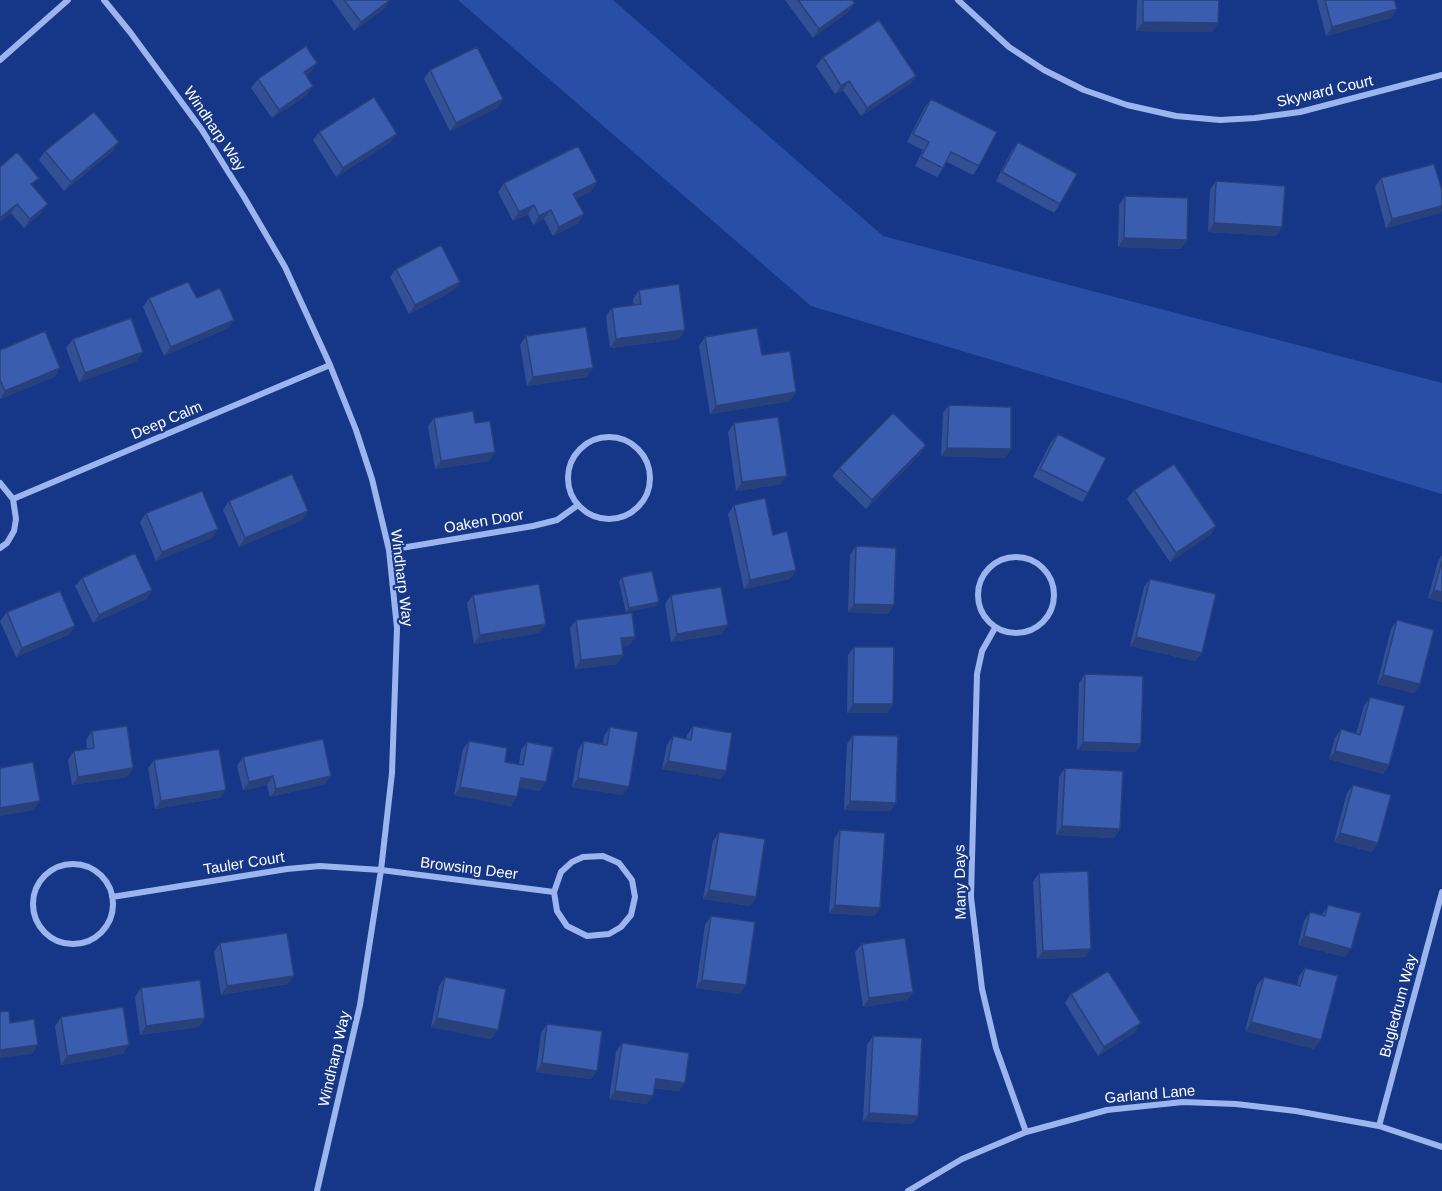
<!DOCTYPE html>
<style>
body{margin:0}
canvas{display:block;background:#163787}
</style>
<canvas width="1442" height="1191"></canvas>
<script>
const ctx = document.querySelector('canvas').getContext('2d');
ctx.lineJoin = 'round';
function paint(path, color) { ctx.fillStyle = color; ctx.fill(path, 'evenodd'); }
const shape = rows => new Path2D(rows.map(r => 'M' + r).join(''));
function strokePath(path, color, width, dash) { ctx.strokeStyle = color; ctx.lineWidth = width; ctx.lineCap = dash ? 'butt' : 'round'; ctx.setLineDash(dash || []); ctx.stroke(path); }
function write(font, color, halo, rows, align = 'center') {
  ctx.font = font + ' Arial,sans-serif'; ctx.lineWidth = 4.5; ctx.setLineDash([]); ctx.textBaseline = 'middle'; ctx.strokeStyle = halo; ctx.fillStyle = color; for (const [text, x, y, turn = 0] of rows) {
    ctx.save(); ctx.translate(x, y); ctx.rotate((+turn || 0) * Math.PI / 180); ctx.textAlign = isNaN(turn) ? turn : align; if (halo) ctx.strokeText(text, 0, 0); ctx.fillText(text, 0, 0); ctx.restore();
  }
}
const green = shape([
 [458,0,613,0,883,236,1442,383,1442,494,811,306]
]);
const minor = shape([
 [104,0,130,32,202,130,244,197,285,267,330,365,356,430,372,479,389,550,397,628,392,773,381,870,360,1005,317,1191],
 [958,0,1009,47,1044,70,1084,90,1127,105,1176,116,1220,120,1255,118,1300,112,1442,75],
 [0,60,68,0],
 '568 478a41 41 0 1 1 82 0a41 41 0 1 1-82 0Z',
 [0,483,13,499,16,519,14,531,7,543,0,548],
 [13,499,330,365],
 [389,550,533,526,557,520,578,505],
 '978 595a38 38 0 1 1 76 0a38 38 0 1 1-76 0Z',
 [995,628,982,651,977,674,971,897,982,989,996,1048,1026,1132],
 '33 904a40 40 0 1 1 80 0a40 40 0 1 1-80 0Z',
 [112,897,287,869,320,866,381,870,554,892,557,911,567,926,587,936,609,934,621,927,631,915,635,897,632,880,619,863,603,856,583,857,572,862,561,872,554,892],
 [1379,1126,1442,892],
 [908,1191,962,1159,1026,1132,1107,1110,1183,1102,1236,1104,1296,1111,1379,1126,1442,1147]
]);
const wall = shape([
 [332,0,390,0,385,8,354,31],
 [785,0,852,0,855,3,848,12,813,38],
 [1137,0,1219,0,1218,23,1212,32,1136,31],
 [1317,0,1394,0,1397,9,1391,18,1326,36,1317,1],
 [823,57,916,76,910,84,861,116,843,90,835,94,816,66],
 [430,70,503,99,497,108,450,131,424,79],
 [311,72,306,75,307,95,272,118,251,88,258,79],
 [931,99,979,166,973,175,947,162,937,177,915,166,923,150,907,142,925,107],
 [319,132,391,142,336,177,313,140],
 [1018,142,1060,204,1054,213,996,181,1012,150],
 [45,151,113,151,64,191,39,160],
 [1381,178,1442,190,1442,210,1440,213,1386,228,1375,187],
 [1216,181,1282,227,1276,236,1208,232,1210,190],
 [597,182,591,191,575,199,578,223,553,236,544,219,533,225,528,214,513,221,498,192,504,183],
 [33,186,41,213,24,228,11,213,0,222],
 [1125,196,1187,240,1181,249,1118,247,1119,205],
 [396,269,460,282,454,290,409,314,390,277],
 [639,290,679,339,610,348,606,316,612,308,634,305,633,299],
 [149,298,197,298,228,328,164,356,143,307],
 [526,336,587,377,527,386,520,345],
 [705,337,790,401,710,414,699,346],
 [73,339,137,361,79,382,66,348],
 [0,350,60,368,54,377,0,399],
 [949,405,1011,449,1005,458,941,456,943,413],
 [434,418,495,452,489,461,435,469,428,426],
 [734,423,781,484,736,491,728,432],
 [1058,434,1088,493,1082,502,1033,477,1051,442],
 [926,445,920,454,866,509,832,476,839,468],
 [1134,490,1216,526,1210,535,1170,562,1127,499],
 [229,501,308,511,302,520,239,547,223,510],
 [734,505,773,535,796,570,790,579,744,589,728,514],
 [146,513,212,538,156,561,140,522],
 [856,546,888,614,848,612,850,555],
 [1442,555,1442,602,1428,598,1438,561],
 [622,577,656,606,626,612,619,582],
 [82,578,152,590,146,599,93,623,75,586],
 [1150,579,1202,653,1195,661,1130,646,1144,587],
 [473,595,546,624,539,633,474,644,467,603],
 [671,595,722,634,671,642,665,604],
 [7,612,75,626,68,635,16,657,0,621],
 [576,620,635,637,629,645,622,646,623,655,617,664,575,669,570,628],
 [1397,620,1420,684,1414,693,1377,684,1391,629],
 [854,647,893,704,887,713,847,713,848,655],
 [1085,674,1141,744,1135,752,1077,750,1079,683],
 [1370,697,1389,765,1383,774,1329,759,1335,738,1341,729,1356,734,1364,706],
 [693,726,726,771,720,779,662,769,667,745,673,736,686,739,687,735],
 [610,727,623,795,572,787,578,750,584,741,603,744,604,736],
 [92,731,127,777,72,785,68,760,74,751,87,749,86,740],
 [853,735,896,803,890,811,844,810,847,744],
 [469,741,505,762,519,764,521,750,527,742,540,791,519,787,511,806,454,795,463,749],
 [243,757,325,784,270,797,267,785,243,790,237,766],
 [154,760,226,790,219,798,155,809,148,768],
 [1065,768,1120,829,1114,838,1056,835,1059,777],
 [1353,785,1372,852,1334,842,1347,793],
 [840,830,880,908,874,916,829,913,834,839],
 [719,832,756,897,750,906,703,899,713,841],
 [1039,873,1085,957,1037,959,1033,882],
 [1328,905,1345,957,1298,945,1304,921,1310,912,1322,915],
 [711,916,740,994,696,988,705,925],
 [220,943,288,984,221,995,214,952],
 [862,944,913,992,907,1000,863,1007,855,952],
 [1305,968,1314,1049,1245,1031,1257,985,1264,977,1297,985,1299,976],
 [445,977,491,1039,431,1027,439,986],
 [141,988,199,1027,140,1035,135,997],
 [1071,994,1135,1032,1098,1056,1065,1003],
 [61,1017,123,1054,61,1065,55,1026],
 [547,1024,591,1079,536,1072,541,1033],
 [873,1036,918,1116,912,1124,863,1121,867,1045],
 [622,1043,679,1091,654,1088,647,1104,609,1099,616,1052]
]);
const shadedWall = shape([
 [390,0,385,8,354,31,361,22],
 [855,3,848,12,813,38,819,29],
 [1397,9,1391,18,1326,36,1332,27],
 [1143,22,1218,23,1212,32,1136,31],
 [317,63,311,72,297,81,304,72],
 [916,76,910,84,861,116,867,108],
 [849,81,843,90,835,94,841,86],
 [313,86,307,95,272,118,279,110],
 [503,99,497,108,450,131,456,123],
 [397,134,391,142,336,177,343,168],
 [119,142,113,151,64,191,71,182],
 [597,182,591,191,567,203,573,194],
 [17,204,11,213,0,222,0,218],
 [48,204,41,213,24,228,30,219],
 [534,205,528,214,513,221,519,212],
 [1442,206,1442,210,1440,213,1386,228,1392,219],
 [551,210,544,219,533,225,539,216],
 [584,214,578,223,553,236,559,227],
 [1214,223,1282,227,1276,236,1208,232],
 [1124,238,1187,240,1181,249,1118,247],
 [460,282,454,290,409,314,415,305],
 [234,320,228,328,164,356,171,347],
 [685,330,679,339,610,348,616,339],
 [143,352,137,361,79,382,85,373],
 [60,368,54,377,0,399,5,391],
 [593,368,587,377,527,386,533,377],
 [796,392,790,401,710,414,716,406],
 [926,445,920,454,866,509,872,500],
 [947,448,1011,449,1005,458,941,456],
 [495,452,489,461,435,469,441,461],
 [787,476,781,484,736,491,742,482],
 [308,511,302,520,239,547,245,538],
 [1216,526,1210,535,1170,562,1176,553],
 [218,529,212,538,156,561,162,552],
 [796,570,790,579,744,589,750,580],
 [152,590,146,599,93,623,99,615],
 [1434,590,1442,592,1442,602,1428,598],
 [659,602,656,606,626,612,629,608],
 [854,604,894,605,888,614,848,612],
 [546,624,539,633,474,644,480,635],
 [728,625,722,634,671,642,677,634],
 [75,626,68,635,16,657,22,648],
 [635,637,629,645,615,647,621,638],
 [1136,637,1202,653,1195,661,1130,646],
 [623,655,617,664,575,669,581,660],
 [1383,675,1420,684,1414,693,1377,684],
 [853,704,893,704,887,713,847,713],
 [1083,742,1141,744,1135,752,1077,750],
 [1335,751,1389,765,1383,774,1329,759],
 [668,761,726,771,720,779,662,769],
 [133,768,127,777,72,785,78,777],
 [273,776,267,785,243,790,249,782],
 [331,776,325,784,270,797,276,789],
 [521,778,546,782,540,791,514,786],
 [578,778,629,787,623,795,572,787],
 [460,787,517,797,511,806,454,795],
 [226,790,219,798,155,809,161,801],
 [40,801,34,810,0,816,0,808],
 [850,801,896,803,890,811,844,810],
 [1062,826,1120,829,1114,838,1056,835],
 [1340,833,1378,843,1372,852,1334,842],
 [709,890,756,897,750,906,703,899],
 [835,905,880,908,874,916,829,913],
 [1304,936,1351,949,1345,957,1298,945],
 [1091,949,1085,957,1037,959,1043,951],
 [294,976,288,984,221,995,227,986],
 [702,980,746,985,740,994,696,988],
 [913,992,907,1000,863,1007,869,998],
 [205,1018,199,1027,140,1035,146,1026],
 [437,1018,498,1030,491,1039,431,1027],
 [1251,1022,1321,1040,1314,1049,1245,1031],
 [1141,1023,1135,1032,1098,1056,1104,1047],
 [38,1045,32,1054,0,1058,0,1050],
 [129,1045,123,1054,61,1065,67,1056],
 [542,1063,597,1071,591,1079,536,1072],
 [656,1079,685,1083,679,1091,649,1087],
 [615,1091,653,1096,647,1104,609,1099],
 [869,1113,918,1116,912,1124,863,1121]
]);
const building = shape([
 [344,0,390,0,361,22,344,0],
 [798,0,852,0,855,3,819,29,798,0],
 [1143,0,1219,0,1218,23,1143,22,1143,0],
 [1325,0,1394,0,1397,9,1332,27,1325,0],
 [879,20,916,76,867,108,849,81,841,86,823,57,879,20],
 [306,46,317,63,304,72,313,86,279,110,258,79,306,46],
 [477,47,503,99,456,123,430,70,477,47],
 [374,97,397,134,343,168,319,132,374,97],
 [931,99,997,132,979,166,951,152,943,168,921,157,929,142,913,134,931,99],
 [94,112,119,142,71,182,45,151,94,112],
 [1018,142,1077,174,1060,204,1002,172,1018,142],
 [578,146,597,182,573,194,584,214,559,227,551,210,539,216,534,205,519,212,504,183,578,146],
 [17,152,39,178,31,184,48,204,30,219,17,204,0,218,0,167,17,152],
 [1434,164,1442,190,1442,206,1392,219,1381,178,1434,164],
 [1216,181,1285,186,1282,227,1214,223,1216,181],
 [1125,196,1188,198,1187,240,1124,238,1125,196],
 [441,245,460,282,415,305,396,269,441,245],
 [188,282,197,298,220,288,234,320,171,347,149,298,188,282],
 [679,284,685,330,616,339,612,308,641,304,639,290,679,284],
 [131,318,143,352,85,373,73,339,131,318],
 [586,327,593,368,533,377,526,336,586,327],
 [757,328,762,355,790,351,796,392,716,406,705,337,757,328],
 [45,331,60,368,5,391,0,380,0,350,45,331],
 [949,405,1011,407,1011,449,947,448,949,405],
 [473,411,475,423,490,421,495,452,441,461,434,418,473,411],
 [893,413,926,445,872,500,839,468,893,413],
 [778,417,787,476,742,482,734,423,778,417],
 [1058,434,1106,458,1088,493,1040,469,1058,434],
 [1174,464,1216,526,1176,553,1134,490,1174,464],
 [292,474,308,511,245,538,229,501,292,474],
 [202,491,218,529,162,552,146,513,202,491],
 [765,498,773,535,787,531,796,570,750,580,734,505,765,498],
 [856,546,896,548,894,605,854,604,856,546],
 [135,553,152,590,99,615,82,578,135,553],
 [1442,561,1442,592,1434,590,1442,561],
 [652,571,659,602,629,608,622,577,652,571],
 [1150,579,1216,594,1202,653,1136,637,1150,579],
 [539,584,546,624,480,635,473,595,539,584],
 [721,587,728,625,677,634,671,595,721,587],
 [60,591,75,626,22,648,7,612,60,591],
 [632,613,635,637,621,638,623,655,581,660,576,620,632,613],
 [1397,620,1434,630,1420,684,1383,675,1397,620],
 [854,647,894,647,893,704,853,704,854,647],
 [1085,674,1143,676,1141,744,1083,742,1085,674],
 [1370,697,1405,706,1389,765,1335,751,1341,729,1360,735,1370,697],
 [127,726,133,768,78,777,74,751,94,748,92,731,127,726],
 [693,726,732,733,726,771,668,761,673,736,691,740,693,726],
 [610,727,638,732,629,787,578,778,584,741,607,745,610,727],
 [853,735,898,736,896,803,850,801,853,735],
 [323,739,331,776,276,789,273,776,249,782,243,757,323,739],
 [469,741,507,748,505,762,523,765,527,742,553,747,546,782,521,778,517,797,460,787,469,741],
 [219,749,226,790,161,801,154,760,219,749],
 [33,762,40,801,0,808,0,768,33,762],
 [1065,768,1123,771,1120,829,1062,826,1065,768],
 [1353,785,1391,795,1378,843,1340,833,1353,785],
 [840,830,885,833,880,908,835,905,840,830],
 [719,832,765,839,756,897,709,890,719,832],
 [1088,871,1091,949,1043,951,1039,873,1088,871],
 [1328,905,1361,913,1351,949,1304,936,1310,912,1325,916,1328,905],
 [711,916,755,922,746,985,702,980,711,916],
 [287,933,294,976,227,986,220,943,287,933],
 [905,938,913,992,869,998,862,944,905,938],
 [1305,968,1338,976,1321,1040,1251,1022,1264,977,1300,986,1305,968],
 [1108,971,1141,1023,1104,1047,1071,994,1108,971],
 [445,977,506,989,498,1030,437,1018,445,977],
 [200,980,205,1018,146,1026,141,988,200,980],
 [123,1007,129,1045,67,1056,61,1017,123,1007],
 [9,1011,10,1023,34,1019,38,1045,0,1050,0,1012,9,1011],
 [547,1024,602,1031,597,1071,542,1063,547,1024],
 [873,1036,922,1038,918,1116,869,1113,873,1036],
 [622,1043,689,1053,685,1083,656,1079,653,1096,615,1091,622,1043]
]);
const streetNames = [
 ["Skyward Court",1325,92,-13],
 ["Windharp Way",214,129,56],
 ["Deep Calm",167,421,-23],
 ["Oaken Door",484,522,-10],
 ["Windharp Way",401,578,83],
 ["Tauler Court",244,864,-9],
 ["Browsing Deer",469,869,7],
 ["Many Days",961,882,-91],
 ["Bugledrum Way",1399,1006,-75],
 ["Windharp Way",335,1059,-77],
 ["Garland Lane",1150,1095,-5]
];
paint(green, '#284ea6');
strokePath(minor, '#9cb5ee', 6);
paint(wall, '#325096');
paint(shadedWall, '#29417a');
paint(building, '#3a5daf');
strokePath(building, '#29417a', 1.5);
write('15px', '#fff', '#163787', streetNames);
</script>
